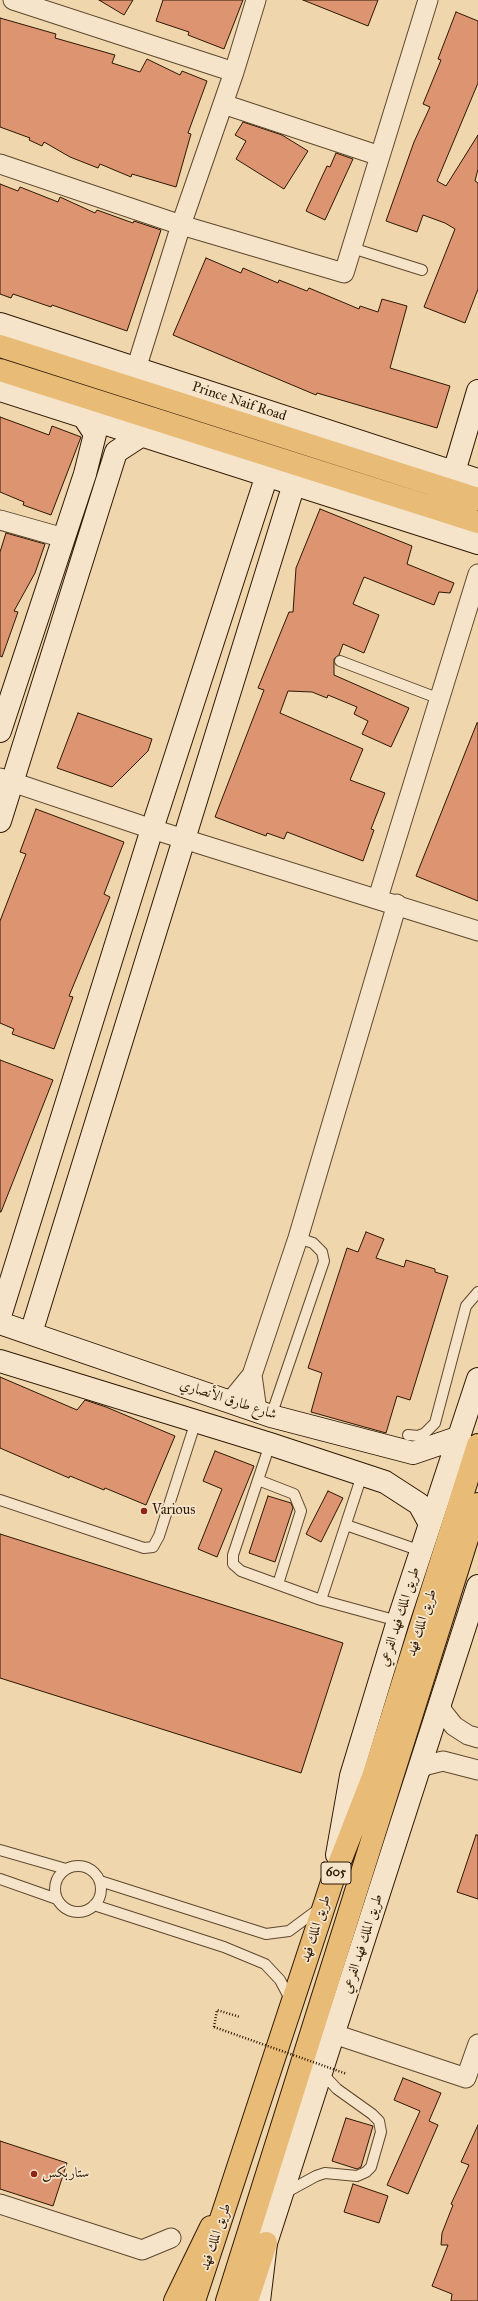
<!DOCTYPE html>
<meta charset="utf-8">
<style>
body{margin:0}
canvas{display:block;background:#efd6ad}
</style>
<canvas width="478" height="2301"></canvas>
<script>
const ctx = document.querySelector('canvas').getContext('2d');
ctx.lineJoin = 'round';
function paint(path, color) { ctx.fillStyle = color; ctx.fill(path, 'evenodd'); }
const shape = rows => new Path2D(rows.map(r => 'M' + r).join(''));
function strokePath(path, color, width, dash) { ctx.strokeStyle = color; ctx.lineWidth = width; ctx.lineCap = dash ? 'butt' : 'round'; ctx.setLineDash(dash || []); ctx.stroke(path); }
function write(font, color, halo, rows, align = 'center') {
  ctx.font = font + ' "IM FELL Great Primer",Amiri,serif'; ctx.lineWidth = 3.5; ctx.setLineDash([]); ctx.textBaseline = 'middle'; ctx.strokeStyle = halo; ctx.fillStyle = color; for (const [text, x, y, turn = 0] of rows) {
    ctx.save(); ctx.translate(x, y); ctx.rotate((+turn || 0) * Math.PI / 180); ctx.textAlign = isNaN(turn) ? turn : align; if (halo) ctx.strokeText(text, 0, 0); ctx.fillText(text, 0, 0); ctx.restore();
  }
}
const building = shape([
 [99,0,133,0,124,15,99,0],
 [163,0,243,0,224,49,188,35,189,32,156,21,163,0],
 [303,0,378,0,368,26,303,0],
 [456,12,478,21,478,83,437,181,446,186,478,135,478,169,475,181,478,183,478,289,465,323,424,307,455,229,445,223,423,215,417,232,386,221,414,142,430,107,423,104,441,60,438,59,456,12],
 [0,18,56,34,55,38,115,55,112,63,140,72,147,59,180,75,182,71,207,81,188,133,191,134,176,187,132,174,131,177,100,164,98,168,70,157,44,142,42,146,29,140,30,138,0,127,0,18],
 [243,122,282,135,308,151,284,189,236,159,246,141,235,135,243,122],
 [336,153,353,159,325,220,306,211,327,166,330,167,336,153],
 [0,184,18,191,20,187,58,202,60,197,95,213,97,210,133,223,134,221,161,230,127,331,52,305,51,307,13,294,11,298,0,294,0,184],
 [206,258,241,273,243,268,278,283,279,280,307,291,309,288,359,309,360,306,378,312,382,299,407,306,390,368,450,386,437,428,317,393,316,395,173,335,206,258],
 [0,417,49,435,52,426,81,437,51,515,23,505,24,502,0,492,0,417],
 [320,509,412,546,407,564,454,583,450,593,439,592,434,605,364,577,353,604,379,615,364,653,343,644,339,655,334,659,334,675,409,708,391,747,362,734,368,721,354,714,357,707,328,695,327,698,312,692,288,691,280,713,363,749,350,780,385,793,371,829,374,830,363,861,287,832,284,839,267,833,266,836,215,817,264,690,258,688,289,612,293,612,296,568,320,509],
 [6,533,45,544,35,573,14,611,18,612,2,657,0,656,0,552,6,533],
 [78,713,152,739,148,751,112,787,57,768,78,713],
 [477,723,478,723,478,901,416,876,477,723],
 [36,809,124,842,104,894,110,897,69,996,73,997,54,1049,12,1034,14,1029,0,1023,0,921,26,854,20,852,36,809],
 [0,1060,53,1080,1,1212,0,1212,0,1060],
 [366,1232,384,1239,376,1258,404,1267,406,1260,435,1269,435,1272,448,1276,410,1400,397,1396,386,1433,311,1412,322,1373,308,1368,347,1248,358,1252,366,1232],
 [0,1377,77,1410,85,1400,106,1407,175,1436,146,1505,105,1488,104,1490,70,1476,69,1478,0,1448,0,1377],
 [215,1451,254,1466,217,1557,198,1549,222,1489,203,1481,215,1451],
 [328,1491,343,1498,321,1542,306,1534,328,1491],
 [268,1496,291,1503,293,1508,275,1562,249,1553,268,1496],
 [0,1534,343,1643,301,1773,0,1678,0,1534],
 [476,1835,478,1835,478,1899,457,1892,476,1835],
 [403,2078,441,2093,429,2121,438,2125,408,2194,387,2185,420,2111,394,2100,403,2078],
 [346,2118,373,2126,361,2167,357,2169,332,2161,346,2118],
 [478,2125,478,2301,451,2301,452,2294,432,2286,448,2245,441,2245,442,2233,453,2205,451,2204,469,2165,461,2162,478,2125],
 [0,2141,67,2163,53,2206,0,2189,0,2141],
 [353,2184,388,2196,379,2223,344,2212,353,2184]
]);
const path = shape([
 [214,2027,217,2010,240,2017]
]);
const lane = shape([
 [352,248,422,270],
 [340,661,440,699],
 [271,1416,324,1261,322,1252,313,1243,298,1238],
 [408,1435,418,1436,425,1433,435,1423,466,1306,478,1292],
 [270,1444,233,1555,233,1564,241,1571,321,1600,398,1621],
 [258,1480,294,1494,301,1511,278,1584],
 [0,1500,144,1548,153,1547,159,1536,196,1421],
 [346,1525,421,1551],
 [321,1600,362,1475],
 [0,1850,66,1869],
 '55 1889a23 23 0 1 1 46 0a23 23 0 1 1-46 0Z',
 [0,1879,57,1899],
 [100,1881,266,1934,289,1931,320,1908],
 [94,1905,224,1947,265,1964,280,1980,291,2001],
 [283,2194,316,2176,325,2173,357,2176,366,2172,371,2167,381,2132,379,2121,372,2114,337,2089,322,2073]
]);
const street = shape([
 [13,0,234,72],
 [223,104,380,156],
 [0,164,181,225,344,273,428,0],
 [136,369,181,225,234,72,256,0],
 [0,520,64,538],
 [0,778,152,829,478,931],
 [378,898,478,574],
 [252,1375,298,1238,397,904],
 [230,1402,252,1375,257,1411],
 [440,1704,443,1712,454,1726,468,1735,478,1738],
 [419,1769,427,1765,443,1761,478,1770],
 [334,2034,466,2078,478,2044],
 [0,2204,142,2250,171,2238]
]);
const secondary = shape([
 [0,324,478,480],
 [0,390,478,543],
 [454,472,478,391],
 [0,731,85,474,95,434,83,416],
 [0,821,116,452,142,435],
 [0,1316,152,829,267,475],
 [0,1323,271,1416,413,1453,460,1437],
 [31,1333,294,484],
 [0,1361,270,1444,385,1482,419,1504,430,1524],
 [337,1855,351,1776,398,1621,478,1379],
 [259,2301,266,2243,478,1586]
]);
const primary = shape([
 [0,346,478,499],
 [0,370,478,522],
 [175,2301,211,2227]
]);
const highway = shape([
 [194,2301,332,1882,373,1777,478,1445],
 [227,2301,478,1504],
 [247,2301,266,2243]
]);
const pathBridge = shape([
 [214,2027,347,2074]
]);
const markers = [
 [144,1511,4,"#8f2418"],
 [34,2174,4,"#8f2418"]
];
const shields = [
 [336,1873,30]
];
const shieldNames = [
 ["605",336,1873]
];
const streetNames = [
 ["Prince Naif Road",239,402,18],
 ["شارع طارق الأنصاري",228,1400,18],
 ["طريق الملك فهد الفرعي",400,1617,-72],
 ["طريق الملك فهد",422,1623,-72],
 ["طريق الملك فهد",316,1929,-72],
 ["طريق الملك فهد الفرعي",363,1944,-72],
 ["طريق الملك فهد",216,2237,-71]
];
const poiNames = [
 ["Various",152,1511],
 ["ستاربكس",42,2174]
];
paint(building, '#dd9470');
strokePath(building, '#2e1802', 1);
strokePath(lane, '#5e482d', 12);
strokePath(street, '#5e482d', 21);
strokePath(secondary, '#2e1802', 24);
strokePath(primary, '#2e1802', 24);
strokePath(highway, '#2e1802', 24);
strokePath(path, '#2e1802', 2.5, [1, 2]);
strokePath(lane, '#f5e4ca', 10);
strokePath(street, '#f5e4ca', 19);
strokePath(secondary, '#f5e4ca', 22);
strokePath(primary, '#e8bb76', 22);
strokePath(highway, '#e8bb76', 22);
strokePath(pathBridge, '#2e1802', 2.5, [1, 2]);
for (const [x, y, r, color] of markers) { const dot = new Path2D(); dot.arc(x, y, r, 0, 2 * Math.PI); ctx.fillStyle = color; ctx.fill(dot); strokePath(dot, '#f5e4ca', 1.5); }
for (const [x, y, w] of shields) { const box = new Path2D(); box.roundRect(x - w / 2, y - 11, w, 22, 3); ctx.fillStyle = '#f5e4ca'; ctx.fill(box); strokePath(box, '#2e1802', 1); }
write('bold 13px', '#2e1802', null, shieldNames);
write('14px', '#2e1802', '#f5e4ca', streetNames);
write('14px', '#2e1802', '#f5e4ca', poiNames, 'left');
</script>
